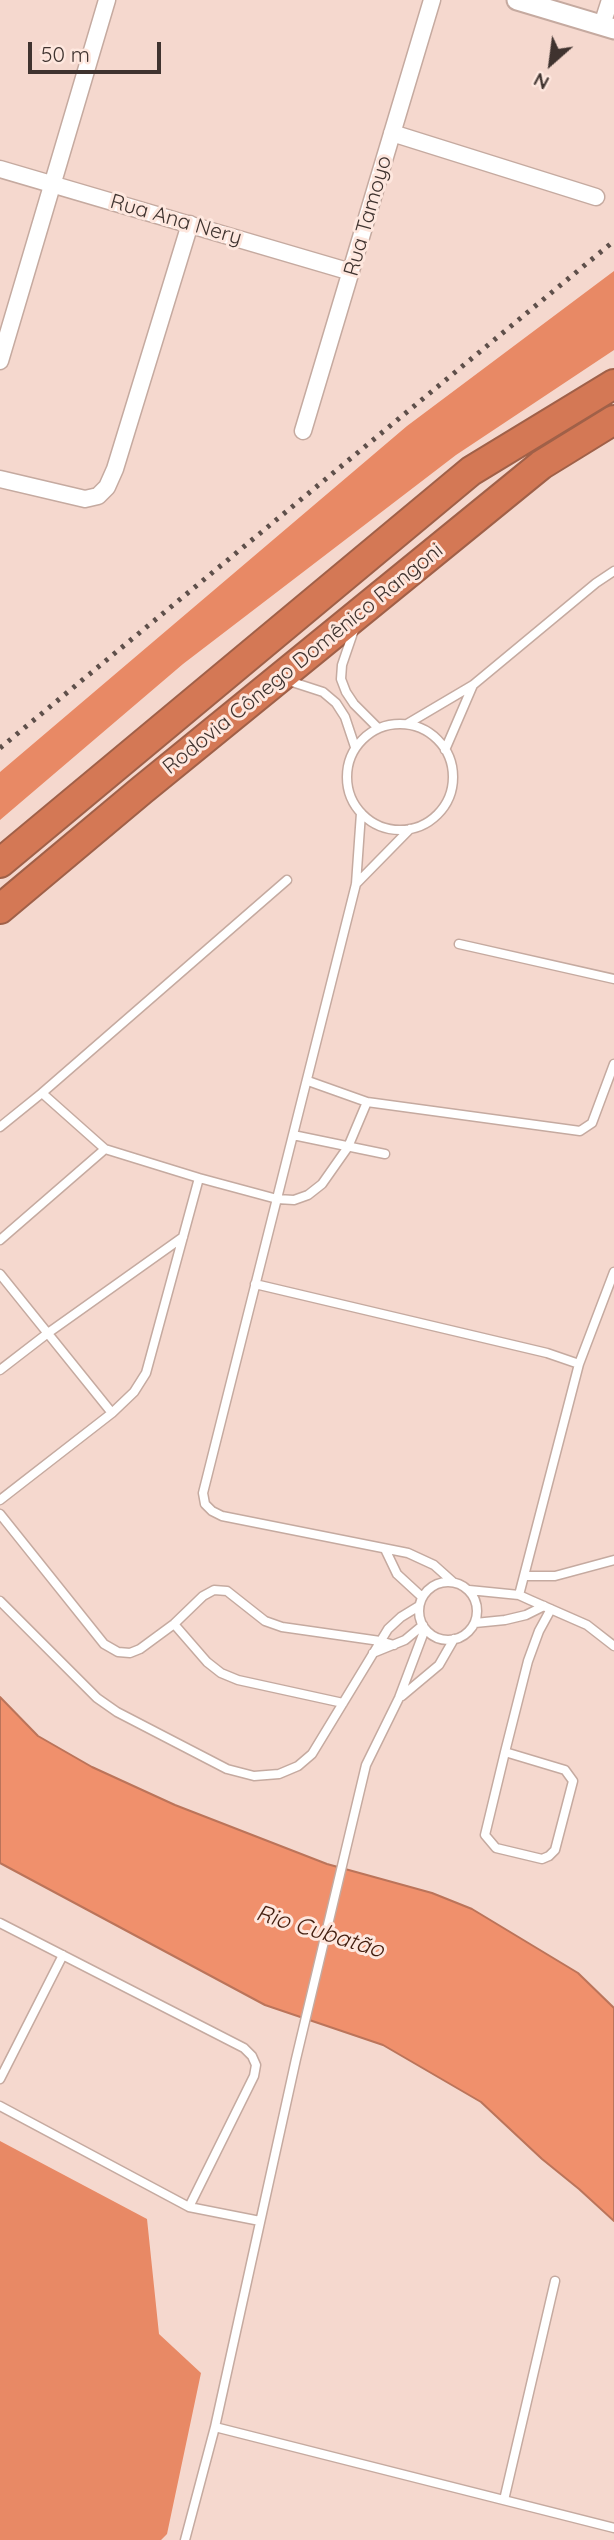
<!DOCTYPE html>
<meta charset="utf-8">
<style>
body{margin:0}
#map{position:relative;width:614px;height:2540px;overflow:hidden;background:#f5d8ce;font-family:Quicksand,sans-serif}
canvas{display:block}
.north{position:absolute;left:516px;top:28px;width:70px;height:70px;-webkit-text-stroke:5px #fee7de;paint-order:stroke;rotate:208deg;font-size:19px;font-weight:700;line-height:28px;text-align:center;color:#3f332f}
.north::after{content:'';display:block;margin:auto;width:24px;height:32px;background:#3f332f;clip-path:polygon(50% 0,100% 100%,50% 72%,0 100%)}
.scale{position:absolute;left:28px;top:42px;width:133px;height:32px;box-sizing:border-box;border:4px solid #3f332f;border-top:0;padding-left:9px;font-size:21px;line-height:24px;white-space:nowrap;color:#3f332f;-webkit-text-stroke:5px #fee7de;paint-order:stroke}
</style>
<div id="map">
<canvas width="614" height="2540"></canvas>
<div class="north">N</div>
<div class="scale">50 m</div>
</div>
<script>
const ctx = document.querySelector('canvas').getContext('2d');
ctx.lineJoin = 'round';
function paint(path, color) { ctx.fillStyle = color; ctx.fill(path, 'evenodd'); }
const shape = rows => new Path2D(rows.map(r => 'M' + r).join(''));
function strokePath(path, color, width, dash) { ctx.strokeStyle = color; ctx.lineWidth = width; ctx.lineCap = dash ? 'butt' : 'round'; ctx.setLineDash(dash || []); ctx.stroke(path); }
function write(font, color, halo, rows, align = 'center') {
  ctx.font = font + ' Quicksand,sans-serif'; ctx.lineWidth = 6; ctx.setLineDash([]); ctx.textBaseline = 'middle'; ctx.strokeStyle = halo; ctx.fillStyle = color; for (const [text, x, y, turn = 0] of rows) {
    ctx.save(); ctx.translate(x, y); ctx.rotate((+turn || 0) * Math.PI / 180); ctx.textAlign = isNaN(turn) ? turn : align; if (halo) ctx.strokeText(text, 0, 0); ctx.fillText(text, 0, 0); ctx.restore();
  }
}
const forest = shape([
 [614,271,614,350,456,455,183,664,0,820,0,772,407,426],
 [0,2141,147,2219,159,2334,201,2373,167,2534,161,2540,0,2540]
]);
const water = shape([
 [0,1697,38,1736,92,1767,175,1805,327,1864,432,1893,472,1909,578,1973,614,2008,614,2221,579,2189,542,2159,481,2102,383,2045,265,2005,0,1863,0,1697]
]);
const service = shape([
 [355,627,342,665,341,679,346,692,354,704,378,728],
 [286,680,323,692,336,703,345,717,355,747],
 '347 777a53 53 0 1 1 106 0a53 53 0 1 1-106 0Z',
 [407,724,473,685,596,583,614,571],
 [445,750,473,685],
 [361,813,356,884,203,1493,205,1504,212,1511,222,1516,408,1553,434,1565,453,1582],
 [356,884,410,829],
 [459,944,614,979],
 [308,1081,367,1102,580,1131,592,1123,614,1064],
 [42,1093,287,880],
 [0,1127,42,1093,105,1149,199,1178],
 [293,1135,385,1154],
 [0,1240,105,1149],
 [0,1274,112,1413],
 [255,1284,547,1353,579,1364,519,1595],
 [579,1364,614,1272],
 [0,1370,48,1333,183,1237],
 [0,1500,112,1413,134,1392,146,1373,199,1178,277,1199,294,1200,308,1195,322,1184,348,1147,367,1102],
 [0,1514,104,1644,118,1652,130,1653,140,1649,174,1624,203,1596,214,1590,227,1591,265,1621,282,1627,380,1641,394,1645],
 [385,1549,397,1574,422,1597],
 [524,1576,555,1576,614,1560],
 '419 1611a29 29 0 1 1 58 0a29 29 0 1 1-58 0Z',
 [469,1590,519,1595,530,1600,587,1625,614,1646],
 [0,1601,97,1698,117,1712,227,1769,254,1776,279,1774,298,1766,312,1754,388,1629,401,1617,419,1606],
 [475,1623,505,1620,526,1615,544,1606],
 [174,1624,207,1662,221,1673,238,1680,343,1703],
 [425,1629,399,1698,366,1765,296,2059,215,2427,614,2528],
 [373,1653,405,1640,423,1625],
 [402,1696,439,1665,454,1639],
 [505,1752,565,1770,573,1781,555,1850,549,1856,542,1859,496,1848,485,1835,505,1752,528,1661,539,1631,551,1609],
 [0,1923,244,2048,252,2056,256,2065,254,2076,189,2207],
 [0,2079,63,1955],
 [0,2106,189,2207,260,2221],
 [504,2500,555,2281],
 [185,2540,215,2427]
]);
const minor = shape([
 [602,25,610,0],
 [392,133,596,197],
 [0,169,351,272],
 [0,361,107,0],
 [303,431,432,0],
 [0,479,85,499,98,496,107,487,115,469,190,224]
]);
const tertiary = shape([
 [517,0,614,29]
]);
const motorway = shape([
 [0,863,471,471,614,384],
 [0,909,142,790,541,465,614,420]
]);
const rail = shape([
 [0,748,614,241]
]);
const streetNames = [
 ["Rua Tamoyo",368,216,-74],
 ["Rua Ana Nery",176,220,16],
 ["Rodovia Cônego Domênico Rangoni",303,659,-39]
];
const waterNames = [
 ["Rio Cubatão",320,1932,17]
];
paint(forest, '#e88965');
paint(water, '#f0906c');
strokePath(water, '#bb745a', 2);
strokePath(service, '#c5aaa0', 11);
strokePath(minor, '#c5aaa0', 19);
strokePath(tertiary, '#c5aaa0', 23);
strokePath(motorway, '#a06048', 32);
strokePath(service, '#fff', 8);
strokePath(minor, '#fff', 16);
strokePath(tertiary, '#fff', 19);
strokePath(motorway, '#d47855', 28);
strokePath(rail, '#5e4f4a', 5, [3.5, 7]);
write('21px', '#3f332f', '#fee7de', streetNames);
write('italic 23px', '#421d0e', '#fee7de', waterNames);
</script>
